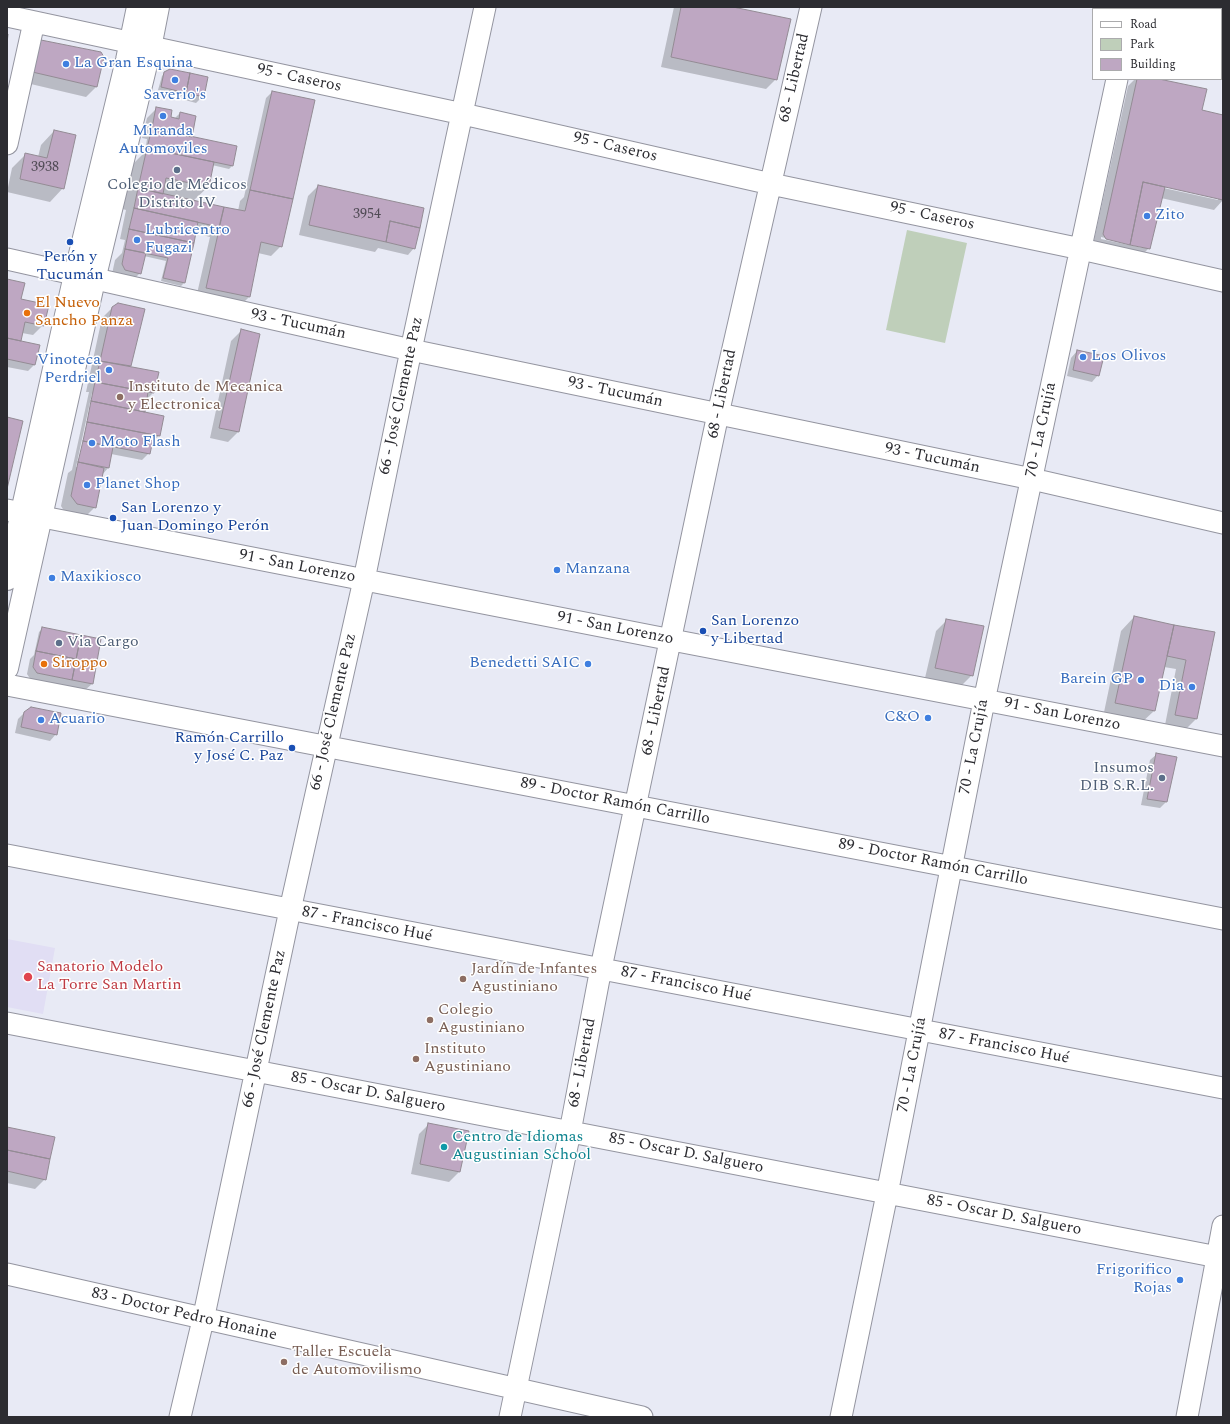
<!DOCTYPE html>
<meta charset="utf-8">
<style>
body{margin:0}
#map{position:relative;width:1230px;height:1424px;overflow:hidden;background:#e8eaf5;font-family:Spectral,serif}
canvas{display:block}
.frame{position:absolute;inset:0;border:8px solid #2c2c31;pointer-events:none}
.legend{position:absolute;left:1092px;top:8px;width:130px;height:72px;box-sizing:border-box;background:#fff;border:1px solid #ababad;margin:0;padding:5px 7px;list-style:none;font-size:12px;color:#2c2c31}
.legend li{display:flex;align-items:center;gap:8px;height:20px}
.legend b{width:20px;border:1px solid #ababad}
</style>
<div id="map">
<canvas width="1230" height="1424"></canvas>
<div class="frame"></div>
<ul class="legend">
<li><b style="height:5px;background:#fff"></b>Road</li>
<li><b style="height:11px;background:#bfcfba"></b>Park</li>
<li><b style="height:11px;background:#bea7c2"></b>Building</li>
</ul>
</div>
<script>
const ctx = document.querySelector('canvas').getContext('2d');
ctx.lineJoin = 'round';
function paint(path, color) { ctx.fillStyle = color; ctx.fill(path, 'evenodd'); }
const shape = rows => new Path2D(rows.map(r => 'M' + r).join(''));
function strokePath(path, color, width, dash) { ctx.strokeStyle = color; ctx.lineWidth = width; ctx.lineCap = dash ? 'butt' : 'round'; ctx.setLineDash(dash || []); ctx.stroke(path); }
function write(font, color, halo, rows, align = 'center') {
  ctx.font = font + ' Spectral,serif'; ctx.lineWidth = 3; ctx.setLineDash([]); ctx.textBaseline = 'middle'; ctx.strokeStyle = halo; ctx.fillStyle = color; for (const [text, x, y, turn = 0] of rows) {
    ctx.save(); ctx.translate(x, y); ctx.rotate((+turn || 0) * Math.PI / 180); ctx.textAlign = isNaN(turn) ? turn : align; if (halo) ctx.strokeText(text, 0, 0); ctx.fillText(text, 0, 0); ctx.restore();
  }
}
const medical = shape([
 [7,939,55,948,43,1014,7,1007]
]);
const green = shape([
 [907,230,967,243,945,343,886,330]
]);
const shadow = shape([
 [674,7,728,7,776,79,766,89,661,67],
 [7,34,9,34,7,44],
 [41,41,96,87,86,97,18,81,37,43],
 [165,73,203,96,196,103,181,99,188,92,185,92,180,97,181,95,158,90,162,76],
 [1135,79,1154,79,1201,111,1223,116,1223,200,1214,210,1161,198,1149,248,1139,258,1093,245,1128,86],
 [1160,185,1218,198,1218,200,1159,187],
 [1101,237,1143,246,1143,248,1101,239],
 [272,92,281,246,271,256,258,253,249,297,239,307,196,298,210,237,195,233,184,283,181,286,161,281,166,261,144,256,140,273,130,283,112,274,115,260,122,253,125,240,120,239,126,210,119,208,128,169,145,152,147,139,142,138,147,118,157,108,170,118,174,119,180,113,191,137,236,147,232,166,229,169,212,165,208,187,193,201,238,211,240,201,244,197,266,98],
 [54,131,63,188,50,202,7,192,12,168,26,154,38,157,41,145],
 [318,186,414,248,408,255,378,248,375,252,299,235,308,196],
 [7,280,20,300,43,325,33,335,22,333,19,341,39,346,34,365,28,371,7,367],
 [112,308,144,310,130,367,154,392,146,400,143,413,159,436,151,442,149,453,142,460,111,454,108,468,102,475,95,507,85,517,66,514,61,506,68,473,72,470,89,392,86,392,102,318],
 [92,393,94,393,78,467,76,467],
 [241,331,259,334,238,432,228,442,210,438,231,341],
 [1077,351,1098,375,1092,382,1067,376,1071,358],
 [1134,617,1213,633,1196,719,1186,729,1165,725,1176,669,1164,667,1154,711,1140,724,1103,717,1121,631],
 [946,621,972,675,962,685,925,678,936,631],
 [42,629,100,640,92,684,85,690,31,680,27,674,30,659,34,655,39,632],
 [25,712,56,734,50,741,15,733,18,719],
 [1157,754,1166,802,1160,808,1141,805,1150,760],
 [429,1124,468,1131,459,1172,449,1182,411,1174,419,1134],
 [7,1128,45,1179,35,1189,7,1183]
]);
const building = shape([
 [681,7,733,7,791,19,777,80,671,57,681,7],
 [41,40,101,52,104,57,97,87,28,71,41,40],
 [170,69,190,73,186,93,161,87,164,72,170,69],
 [190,73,208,77,204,97,186,93,190,73],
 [1137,79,1159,79,1207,89,1202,110,1223,115,1223,200,1143,182,1130,245,1106,239,1103,234,1137,79],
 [272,91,315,100,293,199,250,190,272,91],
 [156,107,172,110,171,117,179,119,180,112,196,116,192,137,152,128,156,107],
 [152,128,237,146,233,166,147,148,152,128],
 [54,130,76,135,64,189,20,179,25,153,47,158,54,130],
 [147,148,214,162,209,187,166,178,163,194,138,188,147,148],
 [1143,182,1165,187,1150,249,1130,245,1143,182],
 [318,185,424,208,420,228,390,221,386,242,309,225,318,185],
 [138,188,224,207,219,227,134,208,138,188],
 [250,190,293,199,282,247,261,242,250,297,206,288,224,207,245,211,250,190],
 [134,208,198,222,194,243,129,229,134,208],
 [390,221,420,228,415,249,386,242,390,221],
 [129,229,194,243,185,283,163,278,168,258,125,249,129,229],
 [125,249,146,253,141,274,125,270,122,264,125,249],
 [7,279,25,283,21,299,49,305,44,326,25,322,21,341,7,338,7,279],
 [118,303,145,309,131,366,100,361,112,307,118,303],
 [241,329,260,334,239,432,219,428,241,329],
 [7,338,40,345,35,365,7,359,7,338],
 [1077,350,1104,356,1099,376,1073,370,1077,350],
 [100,361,159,372,154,393,95,382,100,361],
 [95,382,148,392,145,412,91,401,95,382],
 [91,401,164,416,160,436,87,422,91,401],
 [7,417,23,421,7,489,7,417],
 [87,422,154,435,150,454,83,441,87,422],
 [83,441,113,447,109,468,78,462,83,441],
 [78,462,104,468,96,508,77,504,71,496,78,462],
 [1134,616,1174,625,1155,711,1115,703,1134,616],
 [946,619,984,626,973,676,935,668,946,619],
 [1174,625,1215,632,1197,719,1175,715,1186,660,1167,656,1174,625],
 [42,627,81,635,76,659,36,651,42,627],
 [81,635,101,639,93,684,72,680,81,635],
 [36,651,76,659,72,680,37,673,33,667,36,651],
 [31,707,61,713,57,735,21,727,24,712,31,707],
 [1156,753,1177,757,1167,802,1147,799,1156,753],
 [428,1123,469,1131,460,1172,420,1164,428,1123],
 [7,1127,55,1137,50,1159,7,1150,7,1127],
 [7,1150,50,1159,46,1180,7,1171,7,1150]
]);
const minor = shape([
 [1129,7,1138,9],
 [7,16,463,114,771,184,1081,249,1223,281],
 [1221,27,1223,27],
 [7,144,34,22],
 [7,259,411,350,1032,479,1223,523],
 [7,510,672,640,1223,746],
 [7,685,1223,919],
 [7,855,1223,1088],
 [7,1023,1223,1258],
 [7,1274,642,1417],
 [180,1417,203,1320,290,910,364,580,411,350,485,7],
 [510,1417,570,1132,601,968,718,414,811,7],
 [841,1417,887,1194,984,701,1117,79],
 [1187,1417,1223,1226]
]);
const major = shape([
 [7,579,75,275,127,60,138,7],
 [7,668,94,280,150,48,158,7]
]);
const markers = [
 [66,64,4,"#3f7fe0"],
 [175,80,4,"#3f7fe0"],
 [163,116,4,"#3f7fe0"],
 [177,170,4,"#5c6f8a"],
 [1147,216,4,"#3f7fe0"],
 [137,240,4,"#3f7fe0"],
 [70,242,4,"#1a4fb4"],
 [27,313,4,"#e8710a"],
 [1083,357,4,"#3f7fe0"],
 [109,370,4,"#3f7fe0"],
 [120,397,4,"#8d6e63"],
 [92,443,4,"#3f7fe0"],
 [87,485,4,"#3f7fe0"],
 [113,518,4,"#1a4fb4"],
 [557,570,4,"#3f7fe0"],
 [52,578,4,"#3f7fe0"],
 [703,631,4,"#1a4fb4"],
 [59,643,4,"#5c6f8a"],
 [44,664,4,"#e8710a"],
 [588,664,4,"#3f7fe0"],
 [1141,680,4,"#3f7fe0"],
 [1192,687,4,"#3f7fe0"],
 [928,718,4,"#3f7fe0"],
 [41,720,4,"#3f7fe0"],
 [292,748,4,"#1a4fb4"],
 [1162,778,4,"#5c6f8a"],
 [28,977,5,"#e0444e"],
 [463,979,4,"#8d6e63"],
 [430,1020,4,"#8d6e63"],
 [416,1059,4,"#8d6e63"],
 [444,1147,4,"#0f9aa8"],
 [1180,1280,4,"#3f7fe0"],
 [284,1362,4,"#8d6e63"]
];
const numberNames = [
 ["3938",45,168],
 ["3954",367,215]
];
const shopNames = [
 ["La Gran Esquina",74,64],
 ["Saverio's",175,96,"center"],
 ["Miranda",163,132,"center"],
 ["Automoviles",163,150,"center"],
 ["Zito",1155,216],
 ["Lubricentro",145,231],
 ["Fugazi",145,249],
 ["Los Olivos",1091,357],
 ["Vinoteca",101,361,"right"],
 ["Perdriel",101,379,"right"],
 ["Moto Flash",100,443],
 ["Planet Shop",95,485],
 ["Manzana",565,570],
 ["Maxikiosco",60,578],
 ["Benedetti SAIC",580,664,"right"],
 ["Barein GP",1133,680,"right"],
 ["Dia",1184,687,"right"],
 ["C&O",920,718,"right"],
 ["Acuario",49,720],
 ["Frigorifico",1172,1271,"right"],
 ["Rojas",1172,1289,"right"]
];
const streetNames = [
 ["68 - Libertad",795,78,-77],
 ["95 - Caseros",299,79,12],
 ["95 - Caseros",615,148,13],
 ["95 - Caseros",932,217,12],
 ["93 - Tucumán",298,325,12],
 ["93 - Tucumán",615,393,12],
 ["68 - Libertad",723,394,-78],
 ["66 - José Clemente Paz",402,396,-78],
 ["70 - La Crujía",1042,430,-78],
 ["93 - Tucumán",932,459,12],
 ["91 - San Lorenzo",297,567,11],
 ["91 - San Lorenzo",615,629,11],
 ["68 - Libertad",657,711,-78],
 ["66 - José Clemente Paz",334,712,-77],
 ["91 - San Lorenzo",1062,715,11],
 ["70 - La Crujía",975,747,-79],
 ["89 - Doctor Ramón Carrillo",615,802,11],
 ["89 - Doctor Ramón Carrillo",933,863,11],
 ["87 - Francisco Hué",367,925,11],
 ["87 - Francisco Hué",686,985,11],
 ["66 - José Clemente Paz",265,1029,-78],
 ["87 - Francisco Hué",1004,1047,11],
 ["68 - Libertad",583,1063,-79],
 ["70 - La Crujía",913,1065,-79],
 ["85 - Oscar D. Salguero",368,1093,11],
 ["85 - Oscar D. Salguero",686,1154,11],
 ["85 - Oscar D. Salguero",1004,1216,11],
 ["83 - Doctor Pedro Honaine",184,1315,13]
];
const serviceNames = [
 ["Colegio de Médicos",177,186],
 ["Distrito IV",177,204],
 ["Via Cargo",67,643,"left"],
 ["Insumos",1154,769,"right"],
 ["DIB S.R.L.",1154,787,"right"]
];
const transitNames = [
 ["Perón y",70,258,"center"],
 ["Tucumán",70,276,"center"],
 ["San Lorenzo y",121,509],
 ["Juan Domingo Perón",121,527],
 ["San Lorenzo",711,622],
 ["y Libertad",711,640],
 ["Ramón Carrillo",284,739,"right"],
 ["y José C. Paz",284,757,"right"]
];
const foodNames = [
 ["El Nuevo",35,304],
 ["Sancho Panza",35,322],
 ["Siroppo",52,664]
];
const educationNames = [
 ["Instituto de Mecanica",128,388],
 ["y Electronica",128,406],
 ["Jardín de Infantes",471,970],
 ["Agustiniano",471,988],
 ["Colegio",438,1011],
 ["Agustiniano",438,1029],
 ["Instituto",424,1050],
 ["Agustiniano",424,1068],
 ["Taller Escuela",292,1353],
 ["de Automovilismo",292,1371]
];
const healthNames = [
 ["Sanatorio Modelo",37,968],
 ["La Torre San Martin",37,986]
];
const cultureNames = [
 ["Centro de Idiomas",452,1138],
 ["Augustinian School",452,1156]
];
paint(medical, '#e1def4');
paint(green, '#bfcfba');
paint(shadow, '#0003');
paint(building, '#bea7c2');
strokePath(building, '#938b94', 1);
strokePath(minor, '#9495a0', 23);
strokePath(major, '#9495a0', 24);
strokePath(minor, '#fff', 21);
strokePath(major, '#fff', 22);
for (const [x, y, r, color] of markers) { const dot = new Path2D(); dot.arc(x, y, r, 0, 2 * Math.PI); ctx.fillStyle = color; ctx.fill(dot); strokePath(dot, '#fff', 1.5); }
write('14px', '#504b55', null, numberNames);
write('16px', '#366cbe', '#fff', shopNames, 'left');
write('16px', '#2c2c31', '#fff', streetNames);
write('16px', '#4e5e75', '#fff', serviceNames);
write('16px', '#164399', '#fff', transitNames, 'left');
write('16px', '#c56008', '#fff', foodNames, 'left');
write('16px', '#785e54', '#fff', educationNames, 'left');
write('16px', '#be3a42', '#fff', healthNames, 'left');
write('16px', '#0d838f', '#fff', cultureNames, 'left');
</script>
